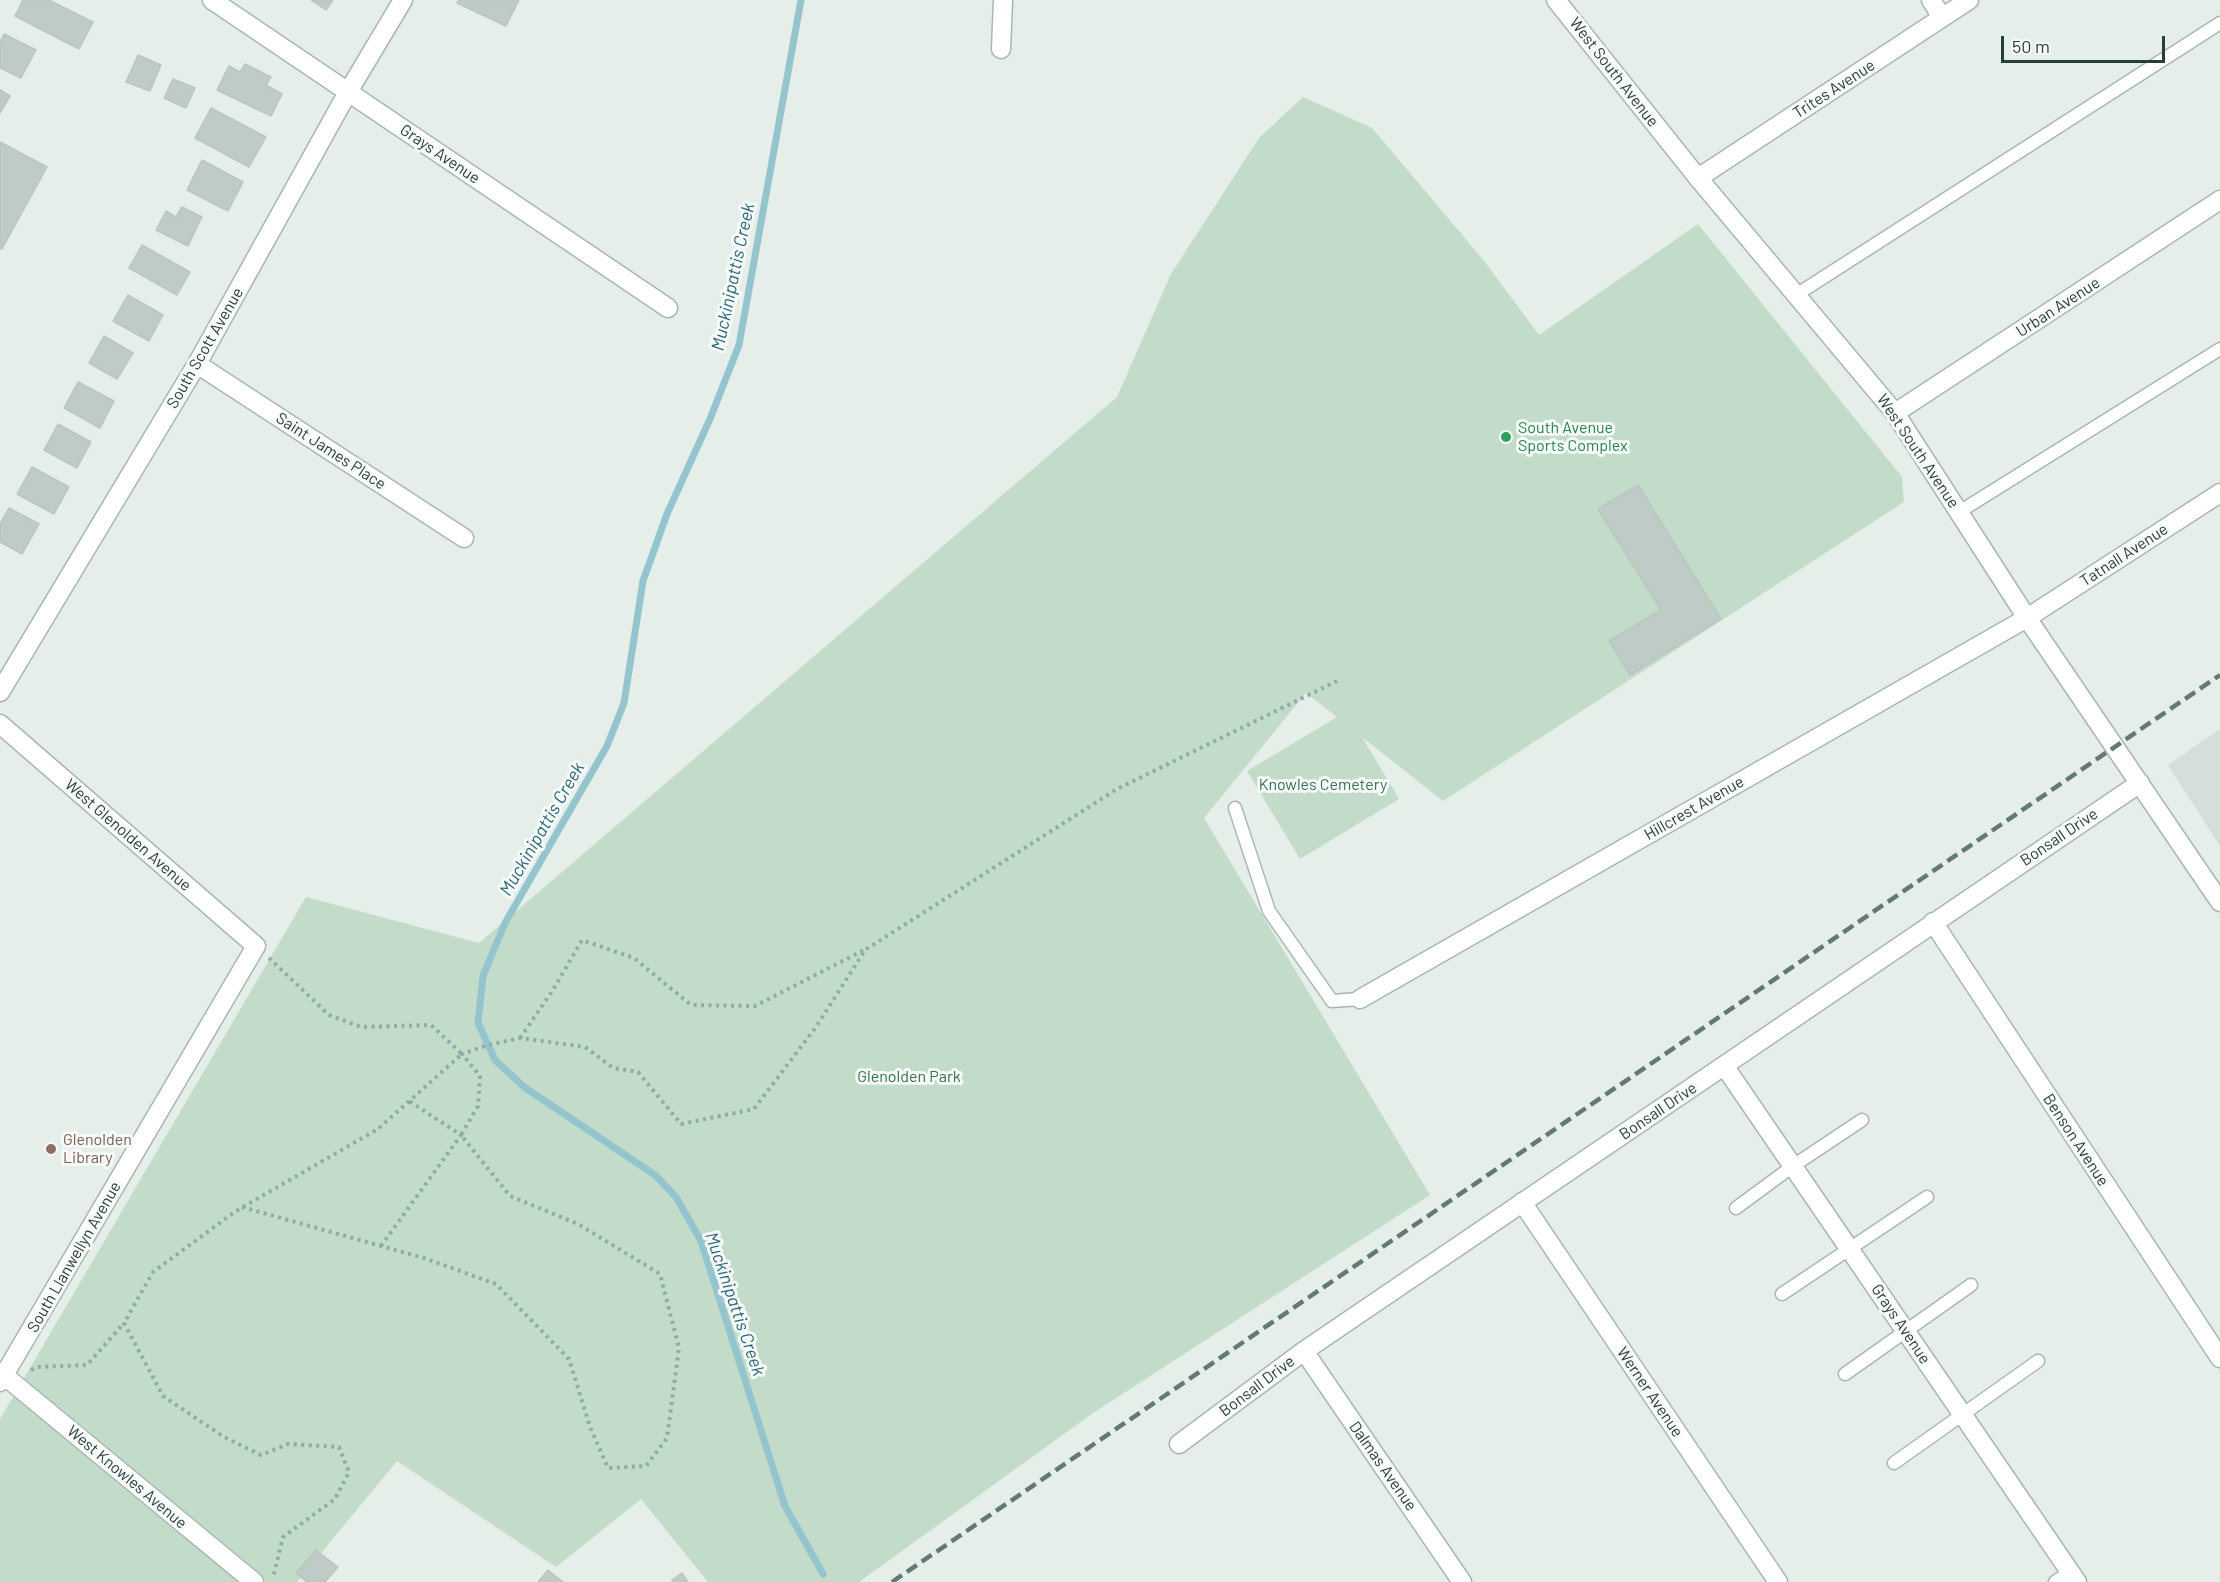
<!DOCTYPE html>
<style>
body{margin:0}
#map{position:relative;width:2220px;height:1582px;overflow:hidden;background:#e6eeea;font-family:Barlow,sans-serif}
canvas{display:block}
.scale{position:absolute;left:2001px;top:36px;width:164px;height:27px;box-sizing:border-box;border:3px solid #273f38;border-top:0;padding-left:8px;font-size:18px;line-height:21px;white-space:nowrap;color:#273f38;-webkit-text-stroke:4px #f7faf9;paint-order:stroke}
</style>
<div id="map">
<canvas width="2220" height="1582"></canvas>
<div class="scale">50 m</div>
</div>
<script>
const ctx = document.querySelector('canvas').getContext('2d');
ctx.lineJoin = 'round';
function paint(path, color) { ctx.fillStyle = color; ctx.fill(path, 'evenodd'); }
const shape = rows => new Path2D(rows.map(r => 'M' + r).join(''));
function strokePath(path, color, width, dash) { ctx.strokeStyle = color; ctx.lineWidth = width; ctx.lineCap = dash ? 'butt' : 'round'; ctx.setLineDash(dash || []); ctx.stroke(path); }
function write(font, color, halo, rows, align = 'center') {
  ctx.font = font + ' Barlow,sans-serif'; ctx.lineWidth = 6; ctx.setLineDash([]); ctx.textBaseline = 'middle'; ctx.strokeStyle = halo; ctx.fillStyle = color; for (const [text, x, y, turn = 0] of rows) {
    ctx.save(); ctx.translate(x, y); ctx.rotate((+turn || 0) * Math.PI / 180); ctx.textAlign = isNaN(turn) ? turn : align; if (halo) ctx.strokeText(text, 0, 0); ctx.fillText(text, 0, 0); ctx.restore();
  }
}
const built = shape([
 [2220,729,2220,846,2168,765]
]);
const green = shape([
 [1303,97,1372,128,1485,262,1539,335,1698,224,1902,477,1904,502,1443,801,1362,737,1399,799,1300,859,1247,771,1337,717,1306,693,1204,818,1430,1195,1093,1413,859,1582,708,1582,641,1499,556,1567,397,1461,297,1582,0,1582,0,1419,306,897,479,943,1117,397,1171,274,1259,138]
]);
const stream = shape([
 [801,0,739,345,710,419,667,514,643,581,624,703,607,746,505,923,483,976,478,1023,495,1060,524,1087,655,1175,676,1197,701,1241,785,1506,823,1574]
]);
const building = shape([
 [23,0,49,0,93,22,79,49,15,16,23,0],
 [311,0,333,0,326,10,311,0],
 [459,0,519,0,506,26,457,3,459,0],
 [4,34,36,50,21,78,0,68,0,42,4,34],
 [138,55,161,65,150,91,126,82,138,55],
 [245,64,271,77,266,85,282,94,271,116,217,90,229,66,240,72,245,64],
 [173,79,195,88,186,108,164,98,173,79],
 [0,90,10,96,0,113,0,90],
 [211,108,266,137,249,167,195,138,211,108],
 [0,142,47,167,2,249,0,248,0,142],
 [202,160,243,182,228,211,187,190,202,160],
 [182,207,202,217,188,246,156,230,166,211,176,217,182,207],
 [142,245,190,272,177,295,129,268,142,245],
 [128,295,163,315,149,341,113,321,128,295],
 [104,336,133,353,117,379,89,363,104,336],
 [78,382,114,401,100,428,64,408,78,382],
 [58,424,91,442,77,468,44,450,58,424],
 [32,467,69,487,54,514,17,494,32,467],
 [1638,485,1721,619,1630,675,1609,641,1661,610,1598,509,1638,485],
 [9,508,39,524,22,554,0,542,0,524,9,508],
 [316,1550,338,1567,325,1582,307,1582,296,1573,316,1550],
 [548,1570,563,1582,538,1582,548,1570],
 [682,1573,688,1582,674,1582,672,1580,682,1573]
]);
const path = shape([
 [269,958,329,1015,361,1027,431,1025,462,1054,378,1129,236,1211,153,1272,124,1323,163,1396,224,1437,261,1455,288,1444,339,1447,349,1472,335,1499,283,1537,273,1578],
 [520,1038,553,990,582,940,634,958,691,1005,755,1006,864,950],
 [242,1207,424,1258,496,1284,569,1359,590,1427,608,1468,646,1466,667,1438,679,1348,660,1274,578,1224,510,1196,461,1135,478,1106,480,1076,462,1054,488,1045,520,1038,585,1047,613,1068,638,1072,681,1124,754,1109,816,1027,865,950,1117,789,1337,681],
 [381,1246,461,1135,409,1101],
 [31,1370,37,1367,87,1365,124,1323]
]);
const service = shape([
 [1796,295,2220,23],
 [1959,512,2220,349],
 [1235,808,1269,911,1332,1001,1360,999],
 [1736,1208,1793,1166,1862,1120],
 [1782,1294,1927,1197],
 [1845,1374,1971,1285],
 [1894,1463,2038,1361],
 [2055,1582,2070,1572]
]);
const minor = shape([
 [212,0,668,308],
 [1931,0,1942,17],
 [1001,49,1003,0],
 [1698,178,1969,0],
 [197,364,464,538],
 [1895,413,2220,200],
 [0,692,197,364,348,92,403,0],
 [0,724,256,946,0,1382],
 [1933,922,2220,1358],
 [1360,999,2027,618,2220,493],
 [1725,1067,2077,1582],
 [1522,1202,1778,1582],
 [1304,1351,1462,1582],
 [0,1372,254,1582],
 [1179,1444,1304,1351,2140,783]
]);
const tertiary = shape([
 [1556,0,1698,178,1895,413,2027,618,2220,902]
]);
const rail = shape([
 [892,1582,2220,675]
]);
const markers = [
 [1506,437,6,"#2e9e5b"],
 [51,1149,6,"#8d6e63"]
];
const streetNames = [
 ["West South Avenue",1614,72,52],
 ["Trites Avenue",1834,89,-33],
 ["Grays Avenue",440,154,34],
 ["Urban Avenue",2058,307,-33],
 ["South Scott Avenue",205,348,-60],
 ["Saint James Place",331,451,33],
 ["West South Avenue",1918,451,56],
 ["Tatnall Avenue",2124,555,-33],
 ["Hillcrest Avenue",1694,808,-30],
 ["West Glenolden Avenue",128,835,41],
 ["Bonsall Drive",2059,837,-34],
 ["Bonsall Drive",1658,1111,-34],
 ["Benson Avenue",2076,1140,57],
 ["South Llanwellyn Avenue",74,1257,-60],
 ["Grays Avenue",1901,1324,56],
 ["Bonsall Drive",1257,1386,-37],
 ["Werner Avenue",1650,1392,56],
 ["Dalmas Avenue",1383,1466,55],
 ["West Knowles Avenue",127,1477,40]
];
const leisureNames = [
 ["South Avenue",1518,428],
 ["Sports Complex",1518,446]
];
const parkNames = [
 ["Knowles Cemetery",1323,785],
 ["Glenolden Park",909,1077]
];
const educationNames = [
 ["Glenolden",63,1140],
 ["Library",63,1158]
];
const waterNames = [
 ["Muckinipattis Creek",733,277,-78],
 ["Muckinipattis Creek",542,829,-60],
 ["Muckinipattis Creek",735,1304,71]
];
paint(built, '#d5ded9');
paint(green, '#c2dcc9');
strokePath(stream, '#94c4cd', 7);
paint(building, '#bfcbc6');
strokePath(building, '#b9c7c1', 1.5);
strokePath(service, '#a9b6b1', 15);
strokePath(minor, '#a9b6b1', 21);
strokePath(tertiary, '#a9b6b1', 21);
strokePath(path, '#8aaea3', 4, [3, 4.5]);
strokePath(service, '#fff', 12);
strokePath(minor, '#fff', 18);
strokePath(tertiary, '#fff', 18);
strokePath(rail, '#627a73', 4.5, [12, 6]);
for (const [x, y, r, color] of markers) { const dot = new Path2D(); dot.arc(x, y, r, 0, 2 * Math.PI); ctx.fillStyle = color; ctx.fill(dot); strokePath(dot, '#f7faf9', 2); }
write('16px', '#273f38', '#f7faf9', streetNames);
write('16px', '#27864d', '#f7faf9', leisureNames, 'left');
write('16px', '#34724c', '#f7faf9', parkNames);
write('16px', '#785e54', '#f7faf9', educationNames, 'left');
write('italic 18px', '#266875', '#f7faf9', waterNames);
</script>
